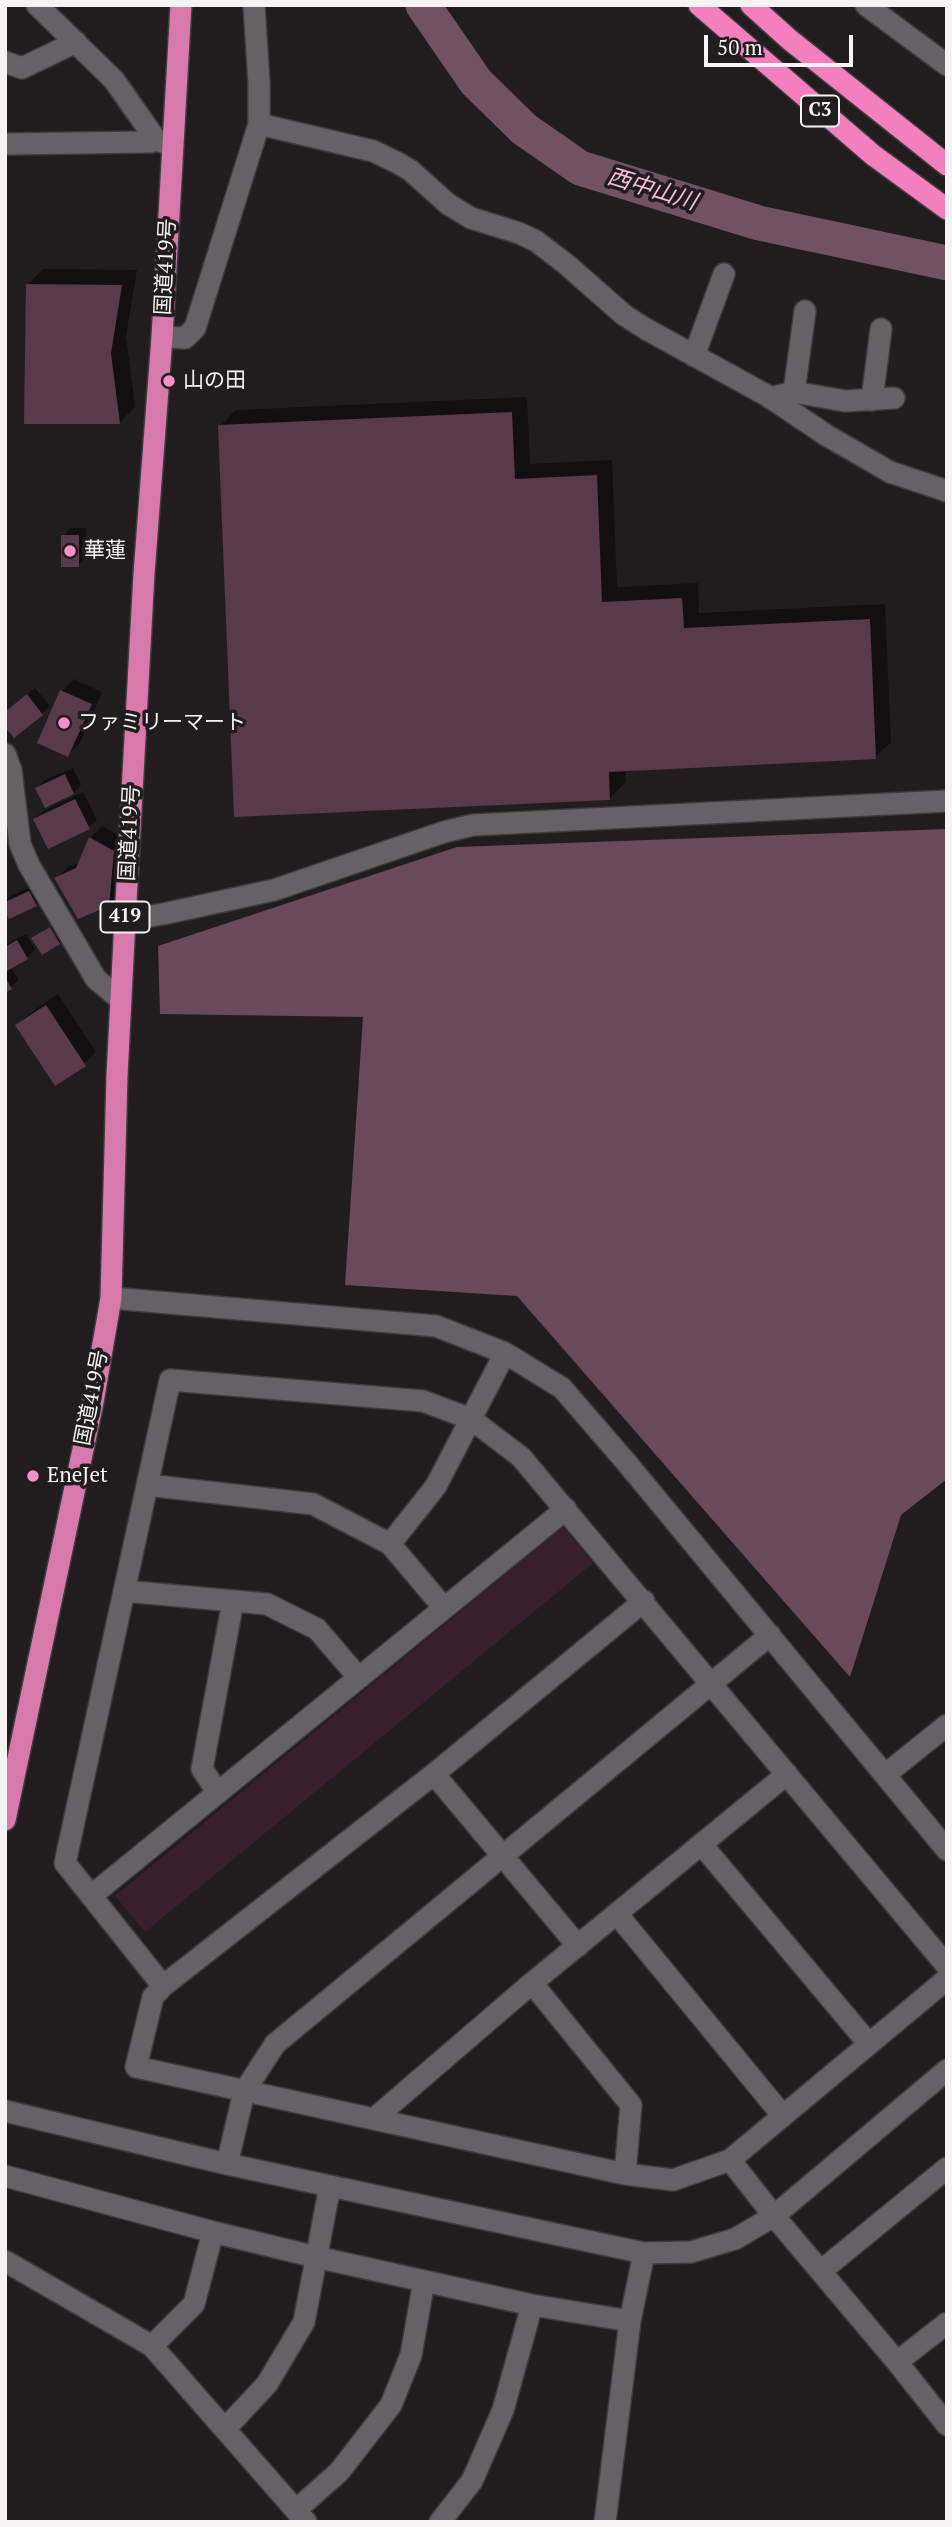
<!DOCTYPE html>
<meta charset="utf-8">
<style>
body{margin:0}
#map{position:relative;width:952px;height:2527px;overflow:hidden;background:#211d1f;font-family:"PT Serif",serif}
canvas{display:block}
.frame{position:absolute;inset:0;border:7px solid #f5f3f4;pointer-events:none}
.scale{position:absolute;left:704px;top:35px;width:149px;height:32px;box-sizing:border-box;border:4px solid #f5f3f4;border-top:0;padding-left:9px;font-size:21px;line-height:24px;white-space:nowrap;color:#f5f3f4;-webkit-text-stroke:5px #211d1f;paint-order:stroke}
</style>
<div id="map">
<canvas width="952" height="2527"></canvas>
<div class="frame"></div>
<div class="scale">50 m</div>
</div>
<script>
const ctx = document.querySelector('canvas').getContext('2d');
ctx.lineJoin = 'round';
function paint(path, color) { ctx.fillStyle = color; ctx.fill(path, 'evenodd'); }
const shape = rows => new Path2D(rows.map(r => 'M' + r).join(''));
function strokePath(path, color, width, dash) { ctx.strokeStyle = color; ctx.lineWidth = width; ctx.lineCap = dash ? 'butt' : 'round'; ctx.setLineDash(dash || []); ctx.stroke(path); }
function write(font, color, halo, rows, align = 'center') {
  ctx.font = font + ' "PT Serif","Noto Sans JP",serif'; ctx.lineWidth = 7; ctx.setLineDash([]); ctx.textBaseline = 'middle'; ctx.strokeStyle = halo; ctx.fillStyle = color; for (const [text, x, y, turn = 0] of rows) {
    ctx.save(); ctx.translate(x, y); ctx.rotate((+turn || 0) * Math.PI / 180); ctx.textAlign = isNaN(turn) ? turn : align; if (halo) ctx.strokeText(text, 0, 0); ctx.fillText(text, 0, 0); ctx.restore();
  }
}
const green = shape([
 [563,1527,593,1563,145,1932,115,1896]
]);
const forest = shape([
 [947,829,947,1479,901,1515,850,1677,517,1296,345,1285,363,1017,160,1014,158,946,457,847]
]);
const shadow = shape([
 [43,269,137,270,126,336,135,407,119,423,27,285],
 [527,397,530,464,612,460,617,587,698,583,699,613,885,604,891,742,875,757,625,769,626,782,610,798,220,426,236,410],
 [70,528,86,528,86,557,78,565,63,536],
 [74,679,102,692,80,743,68,754,62,691],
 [35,688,50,706,42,714,8,710],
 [73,768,81,785,73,793,45,805,37,788,45,780],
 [83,792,97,820,89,827,35,819,43,811],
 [102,826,125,839,120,892,108,905,56,879,68,867,81,862,90,838],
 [37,884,43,897,36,905,5,902,11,896],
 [54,925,62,939,59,943,34,938],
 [26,934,35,950,27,958,11,967,19,980,5,991,5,945],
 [58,994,96,1052,84,1064,17,1025,29,1014]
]);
const river = shape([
 [423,5,476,82,524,129,580,168,759,223,947,263]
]);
const building = shape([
 [26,284,122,285,111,353,120,424,24,424],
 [512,412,515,479,597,475,602,602,682,598,684,628,870,619,876,759,609,772,610,800,234,817,218,425],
 [61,535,79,535,79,567,61,567],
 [60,690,92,704,68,757,37,743],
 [27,694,43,715,14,738,5,727,5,712],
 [65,774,74,794,45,808,35,788],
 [75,799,90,829,48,849,33,819],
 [89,837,114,851,109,906,78,919,54,878,76,868],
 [29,891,37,906,9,919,5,912,5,902],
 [50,927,60,944,42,955,31,938],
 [17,940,28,959,7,971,5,947],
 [5,977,12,989,5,993],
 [46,1005,86,1066,55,1086,15,1025]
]);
const minor = shape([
 [37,5,114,80,156,140,172,145],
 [866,5,947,65],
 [5,62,22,68,76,42],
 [259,124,373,151,396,162,410,170,448,204,471,218,519,233,536,241,566,264,624,315,646,329,768,396,826,435,890,472,947,491],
 [5,144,150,142,156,140],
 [162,337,185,338,195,328,259,124,259,83,254,5],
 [694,356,724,274],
 [794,392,805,311],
 [770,398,794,392,845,401,894,398],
 [872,400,881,329],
 [5,754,11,770,20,844,29,865,96,979,121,1000],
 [125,920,163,914,274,890,444,832,473,825,947,801],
 [111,1298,436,1326,505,1353,562,1388,626,1462,947,1850],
 [147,1485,313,1504,390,1544,444,1608],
 [390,1544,436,1486,505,1353],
 [124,1591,267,1604,317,1629,359,1678],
 [644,1601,434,1774,163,1986,153,1997,136,2067,625,2174,673,2180,730,2160,947,1979],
 [434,1774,578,1946],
 [886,1774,947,1725],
 [218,1793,202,1769,233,1601],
 [702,1845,869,2044],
 [91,1896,566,1509],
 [617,1914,783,2116],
 [532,1983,631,2105,625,2174],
 [163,1986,65,1863,170,1380,423,1401,471,1419,521,1457,947,1966],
 [5,2111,227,2164,644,2253,691,2252,735,2239,774,2216,947,2070],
 [375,2118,532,1983,787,1774],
 [730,2160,774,2216,897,2362,947,2425],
 [227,2164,244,2092,275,2044,770,1635],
 [5,2176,213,2232,316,2257,532,2305,630,2321],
 [5,2261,152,2346,306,2522],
 [821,2271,947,2168],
 [152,2346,194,2304,213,2232],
 [897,2362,947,2323],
 [225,2429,267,2384,304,2322,330,2186],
 [296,2510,339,2472,391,2405,411,2355,424,2281],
 [440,2522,472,2481,503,2410,532,2305],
 [605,2522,630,2321,644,2253]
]);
const trunk = shape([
 [5,1820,93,1402,111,1298,117,1076,125,920,144,574,162,337,181,5]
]);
const motorway = shape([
 [699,5,873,155,947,209],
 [751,5,790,40,947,165]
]);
const markers = [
 [169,381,7,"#fa8fc7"],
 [70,551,7,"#fa8fc7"],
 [64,723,7,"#fa8fc7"],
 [33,1476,7,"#fa8fc7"]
];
const shields = [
 [820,111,38],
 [125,917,49]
];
const shieldNames = [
 ["C3",820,111],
 ["419",125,917]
];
const streetNames = [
 ["国道419号",166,267,-87],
 ["国道419号",130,833,-87],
 ["国道419号",92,1398,-79]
];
const poiNames = [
 ["山の田",183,381],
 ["華蓮",84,551],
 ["ファミリーマート",78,723],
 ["EneJet",47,1476]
];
const waterNames = [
 ["西中山川",652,190,17]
];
paint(green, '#391e2c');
paint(forest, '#6a4a5a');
paint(shadow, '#0007');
strokePath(river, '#725262', 35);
paint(building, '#583a49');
strokePath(minor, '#3e3b3d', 24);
strokePath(trunk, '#3e3b3d', 24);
strokePath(motorway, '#3e3b3d', 24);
strokePath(minor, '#666164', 21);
strokePath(trunk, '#d879ac', 21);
strokePath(motorway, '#f47fbe', 21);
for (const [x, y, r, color] of markers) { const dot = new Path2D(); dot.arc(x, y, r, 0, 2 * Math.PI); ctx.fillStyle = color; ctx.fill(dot); strokePath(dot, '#211d1f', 2.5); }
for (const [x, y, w] of shields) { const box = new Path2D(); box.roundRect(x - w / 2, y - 15.5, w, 31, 5); ctx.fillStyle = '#211d1f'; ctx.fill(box); strokePath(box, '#f5f3f4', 2); }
write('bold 19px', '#f5f3f4', null, shieldNames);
write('21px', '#f5f3f4', '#211d1f', streetNames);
write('21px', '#f5f3f4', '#211d1f', poiNames, 'left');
write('italic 23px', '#f9bdda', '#211d1f', waterNames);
</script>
